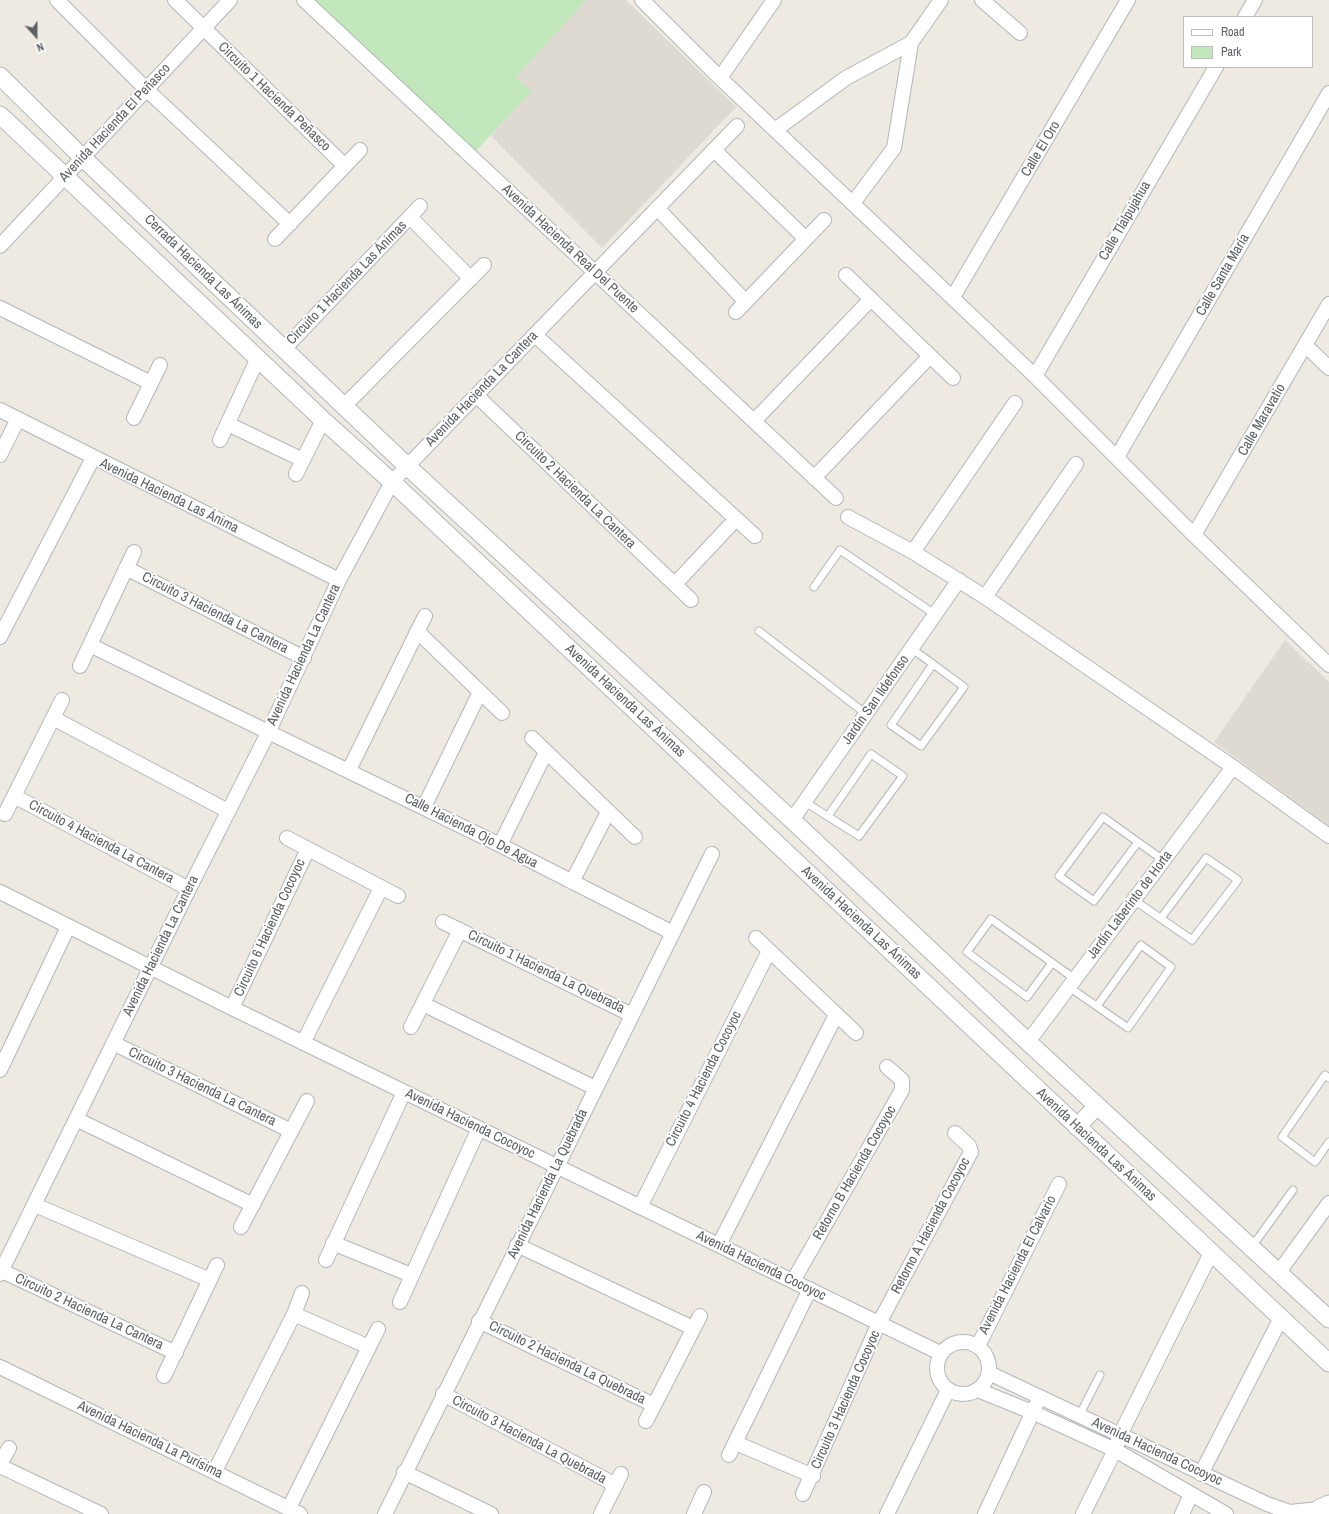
<!DOCTYPE html>
<meta charset="utf-8">
<style>
body{margin:0}
#map{position:relative;width:1329px;height:1514px;overflow:hidden;background:#eeeae2;font-family:"Archivo Narrow",sans-serif}
canvas{display:block}
.legend{position:absolute;left:1183px;top:16px;width:130px;height:52px;box-sizing:border-box;background:#fff;border:1px solid #bdbfc1;margin:0;padding:5px 7px;list-style:none;font-size:12px;color:#5b6064}
.legend li{display:flex;align-items:center;gap:8px;height:20px}
.legend b{width:20px;border:1px solid #bdbfc1}
.north{position:absolute;left:16px;top:16px;width:40px;height:40px;-webkit-text-stroke:3px #fff;paint-order:stroke;rotate:159deg;font-size:11px;font-weight:700;line-height:16px;text-align:center;color:#5b6064}
.north::after{content:'';display:block;margin:auto;width:14px;height:18px;background:#5b6064;clip-path:polygon(50% 0,100% 100%,50% 72%,0 100%)}
</style>
<div id="map">
<canvas width="1329" height="1514"></canvas>
<ul class="legend">
<li><b style="height:5px;background:#fff"></b>Road</li>
<li><b style="height:11px;background:#c2e7bd"></b>Park</li>
</ul>
<div class="north">N</div>
</div>
<script>
const ctx = document.querySelector('canvas').getContext('2d');
ctx.lineJoin = 'round';
function paint(path, color) { ctx.fillStyle = color; ctx.fill(path, 'evenodd'); }
const shape = rows => new Path2D(rows.map(r => 'M' + r).join(''));
function strokePath(path, color, width, dash) { ctx.strokeStyle = color; ctx.lineWidth = width; ctx.lineCap = dash ? 'butt' : 'round'; ctx.setLineDash(dash || []); ctx.stroke(path); }
function write(font, color, halo, rows, align = 'center') {
  ctx.font = font + ' "Archivo Narrow",sans-serif'; ctx.lineWidth = 3.5; ctx.setLineDash([]); ctx.textBaseline = 'middle'; ctx.strokeStyle = halo; ctx.fillStyle = color; for (const [text, x, y, turn = 0] of rows) {
    ctx.save(); ctx.translate(x, y); ctx.rotate((+turn || 0) * Math.PI / 180); ctx.textAlign = isNaN(turn) ? turn : align; if (halo) ctx.strokeText(text, 0, 0); ctx.fillText(text, 0, 0); ctx.restore();
  }
}
const education = shape([
 [586,0,626,0,736,107,602,248,491,136,531,91,516,77],
 [1285,640,1329,682,1329,826,1214,742]
]);
const green = shape([
 [310,0,586,0,516,77,532,91,475,152]
]);
const service = shape([
 [814,587,840,550,936,615],
 [759,631,866,714],
 [912,649,933,664,964,687,921,746,891,725,933,664],
 [805,802,859,836,903,776,871,754,828,816],
 [1138,842,1094,901,1059,876,1103,817,1163,860],
 [1134,900,1192,940,1238,880,1206,858,1161,918],
 [1052,963,1027,997,967,952,991,919,1075,979],
 [1069,987,1128,1028,1171,967,1141,945,1097,1006],
 [1329,1078,1325,1075,1282,1137,1315,1162,1329,1142],
 [1251,1248,1293,1190],
 [1079,1416,1100,1375]
]);
const minor = shape([
 [57,0,146,89,290,224],
 [175,0,345,166],
 [304,0,836,498],
 [642,0,720,78,1035,376,1194,535,1329,665],
 [982,0,1020,33],
 [1245,17,1255,0],
 [720,78,774,0],
 [775,130,846,78,911,43],
 [714,150,806,239],
 [853,203,894,148,911,43,941,0],
 [657,208,746,302],
 [410,217,471,279],
 [275,239,360,150],
 [0,246,230,0],
 [846,275,953,378],
 [953,297,1128,0],
 [0,308,151,383],
 [736,312,824,220],
 [535,335,755,536],
 [1305,345,1329,368],
 [284,349,420,206],
 [1035,376,1216,67],
 [476,395,691,600],
 [344,406,484,265],
 [0,410,339,580],
 [134,418,160,365],
 [754,421,871,299],
 [228,424,303,460],
 [220,440,258,358],
 [0,455,18,419],
 [1117,457,1329,93],
 [296,474,323,420],
 [814,478,930,356],
 [848,517,913,552,985,597,1233,767,1329,836],
 [1194,535,1329,304],
 [913,552,1015,403],
 [126,568,304,658],
 [675,584,736,519],
 [985,597,1076,464],
 [417,631,502,713],
 [0,637,93,458],
 [90,645,500,845,673,933],
 [80,666,134,552],
 [53,718,228,811],
 [532,738,635,837],
 [349,770,425,616],
 [14,796,189,889],
 [424,807,480,692],
 [5,814,62,700],
 [792,820,959,580],
 [287,838,398,896],
 [500,845,546,752],
 [572,882,608,812],
 [0,892,232,1008,940,1353],
 [443,922,632,1015],
 [756,938,856,1033],
 [423,1004,595,1088],
 [232,1008,308,849],
 [411,1027,460,930],
 [1028,1042,1233,767],
 [113,1043,291,1131],
 [303,1043,381,888],
 [0,1070,68,927],
 [76,1119,253,1205],
 [35,1205,210,1280],
 [640,1207,769,951],
 [241,1227,307,1101],
 [333,1243,411,1275],
 [517,1245,693,1328],
 [719,1245,836,1015],
 [326,1260,404,1092],
 [2,1271,176,1353],
 [1279,1272,1329,1203],
 [0,1274,189,889,268,733,339,580,392,482,737,126],
 [793,1281,902,1090,902,1080,887,1067],
 [400,1302,479,1128],
 [294,1314,369,1347],
 [479,1321,654,1405],
 '937 1368a26 26 0 1 1 52 0a26 26 0 1 1-52 0Z',
 [978,1346,1059,1184],
 [0,1367,300,1514],
 [989,1373,1267,1504,1290,1512,1320,1509,1329,1511],
 [164,1376,217,1265],
 [978,1390,1032,1412,1115,1450,1226,1514],
 [443,1394,616,1485],
 [646,1421,700,1316],
 [736,1443,813,1476],
 [729,1455,810,1289],
 [0,1464,9,1448],
 [0,1466,101,1514],
 [215,1471,294,1314,302,1293],
 [404,1472,491,1514],
 [1201,1474,1281,1318],
 [803,1494,879,1323,971,1152,969,1146,955,1133],
 [289,1508,378,1329],
 [385,1514,712,854],
 [601,1514,621,1474],
 [694,1514,704,1492],
 [887,1514,948,1390],
 [985,1514,1036,1405],
 [1083,1514,1115,1450,1120,1435,1211,1253],
 [1182,1514,1191,1495]
]);
const tertiary = shape([
 [0,76,83,158,407,466,792,820,1028,1042,1329,1319],
 [0,115,323,420,392,482,1329,1363],
 [1077,1127,1097,1106]
]);
const secondary = shape([
 [1320,1509,1329,1505]
]);
const streetNames = [
 ["Circuito 1 Hacienda Peñasco",274,97,44],
 ["Avenida Hacienda El Peñasco",115,123,-47],
 ["Calle El Oro",1041,149,-59],
 ["Calle Tlalpujahua",1125,221,-60],
 ["Avenida Hacienda Real Del Puente",570,249,43],
 ["Cerrada Hacienda Las Ánimas",203,272,44],
 ["Calle Santa María",1223,275,-60],
 ["Circuito 1 Hacienda Las Ánimas",347,283,-46],
 ["Avenida Hacienda La Cantera",482,389,-46],
 ["Calle Maravatio",1262,420,-60],
 ["Circuito 2 Hacienda La Cantera",575,490,44],
 ["Avenida Hacienda Las Ánima",169,496,26],
 ["Circuito 3 Hacienda La Cantera",215,613,27],
 ["Avenida Hacienda La Cantera",304,655,-65],
 ["Jardín San Ildefonso",876,700,-55],
 ["Avenida Hacienda Las Ánimas",625,701,43],
 ["Calle Hacienda Ojo De Agua",471,831,27],
 ["Circuito 4 Hacienda La Cantera",101,842,28],
 ["Jardín Laberinto de Horta",1130,905,-53],
 ["Avenida Hacienda Las Ánimas",861,923,43],
 ["Circuito 6 Hacienda Cocoyoc",270,928,-65],
 ["Avenida Hacienda La Cantera",161,946,-64],
 ["Circuito 1 Hacienda La Quebrada",546,972,26],
 ["Circuito 4 Hacienda Cocoyoc",704,1079,-63],
 ["Circuito 3 Hacienda La Cantera",202,1087,26],
 ["Avenida Hacienda Cocoyoc",470,1124,26],
 ["Avenida Hacienda Las Ánimas",1096,1145,43],
 ["Retorno B Hacienda Cocoyoc",855,1173,-60],
 ["Avenida Hacienda La Quebrada",548,1184,-64],
 ["Retorno A Hacienda Cocoyoc",931,1226,-62],
 ["Avenida Hacienda El Calvario",1018,1265,-63],
 ["Avenida Hacienda Cocoyoc",761,1266,26],
 ["Circuito 2 Hacienda La Cantera",89,1312,25],
 ["Circuito 2 Hacienda La Quebrada",567,1363,26],
 ["Circuito 3 Hacienda Cocoyoc",846,1400,-66],
 ["Avenida Hacienda La Purísima",150,1440,26],
 ["Circuito 3 Hacienda La Quebrada",529,1440,28],
 ["Avenida Hacienda Cocoyoc",1157,1452,25]
];
paint(education, '#ded9d1');
paint(green, '#c2e7bd');
strokePath(service, '#b3b6ba', 9);
strokePath(minor, '#b3b6ba', 16);
strokePath(tertiary, '#b3b6ba', 19);
strokePath(secondary, '#b4b8bd', 21);
strokePath(service, '#fff', 7);
strokePath(minor, '#fff', 14);
strokePath(tertiary, '#fff', 17);
strokePath(secondary, '#fff', 19);
write('14px', '#5b6064', '#fff', streetNames);
</script>
